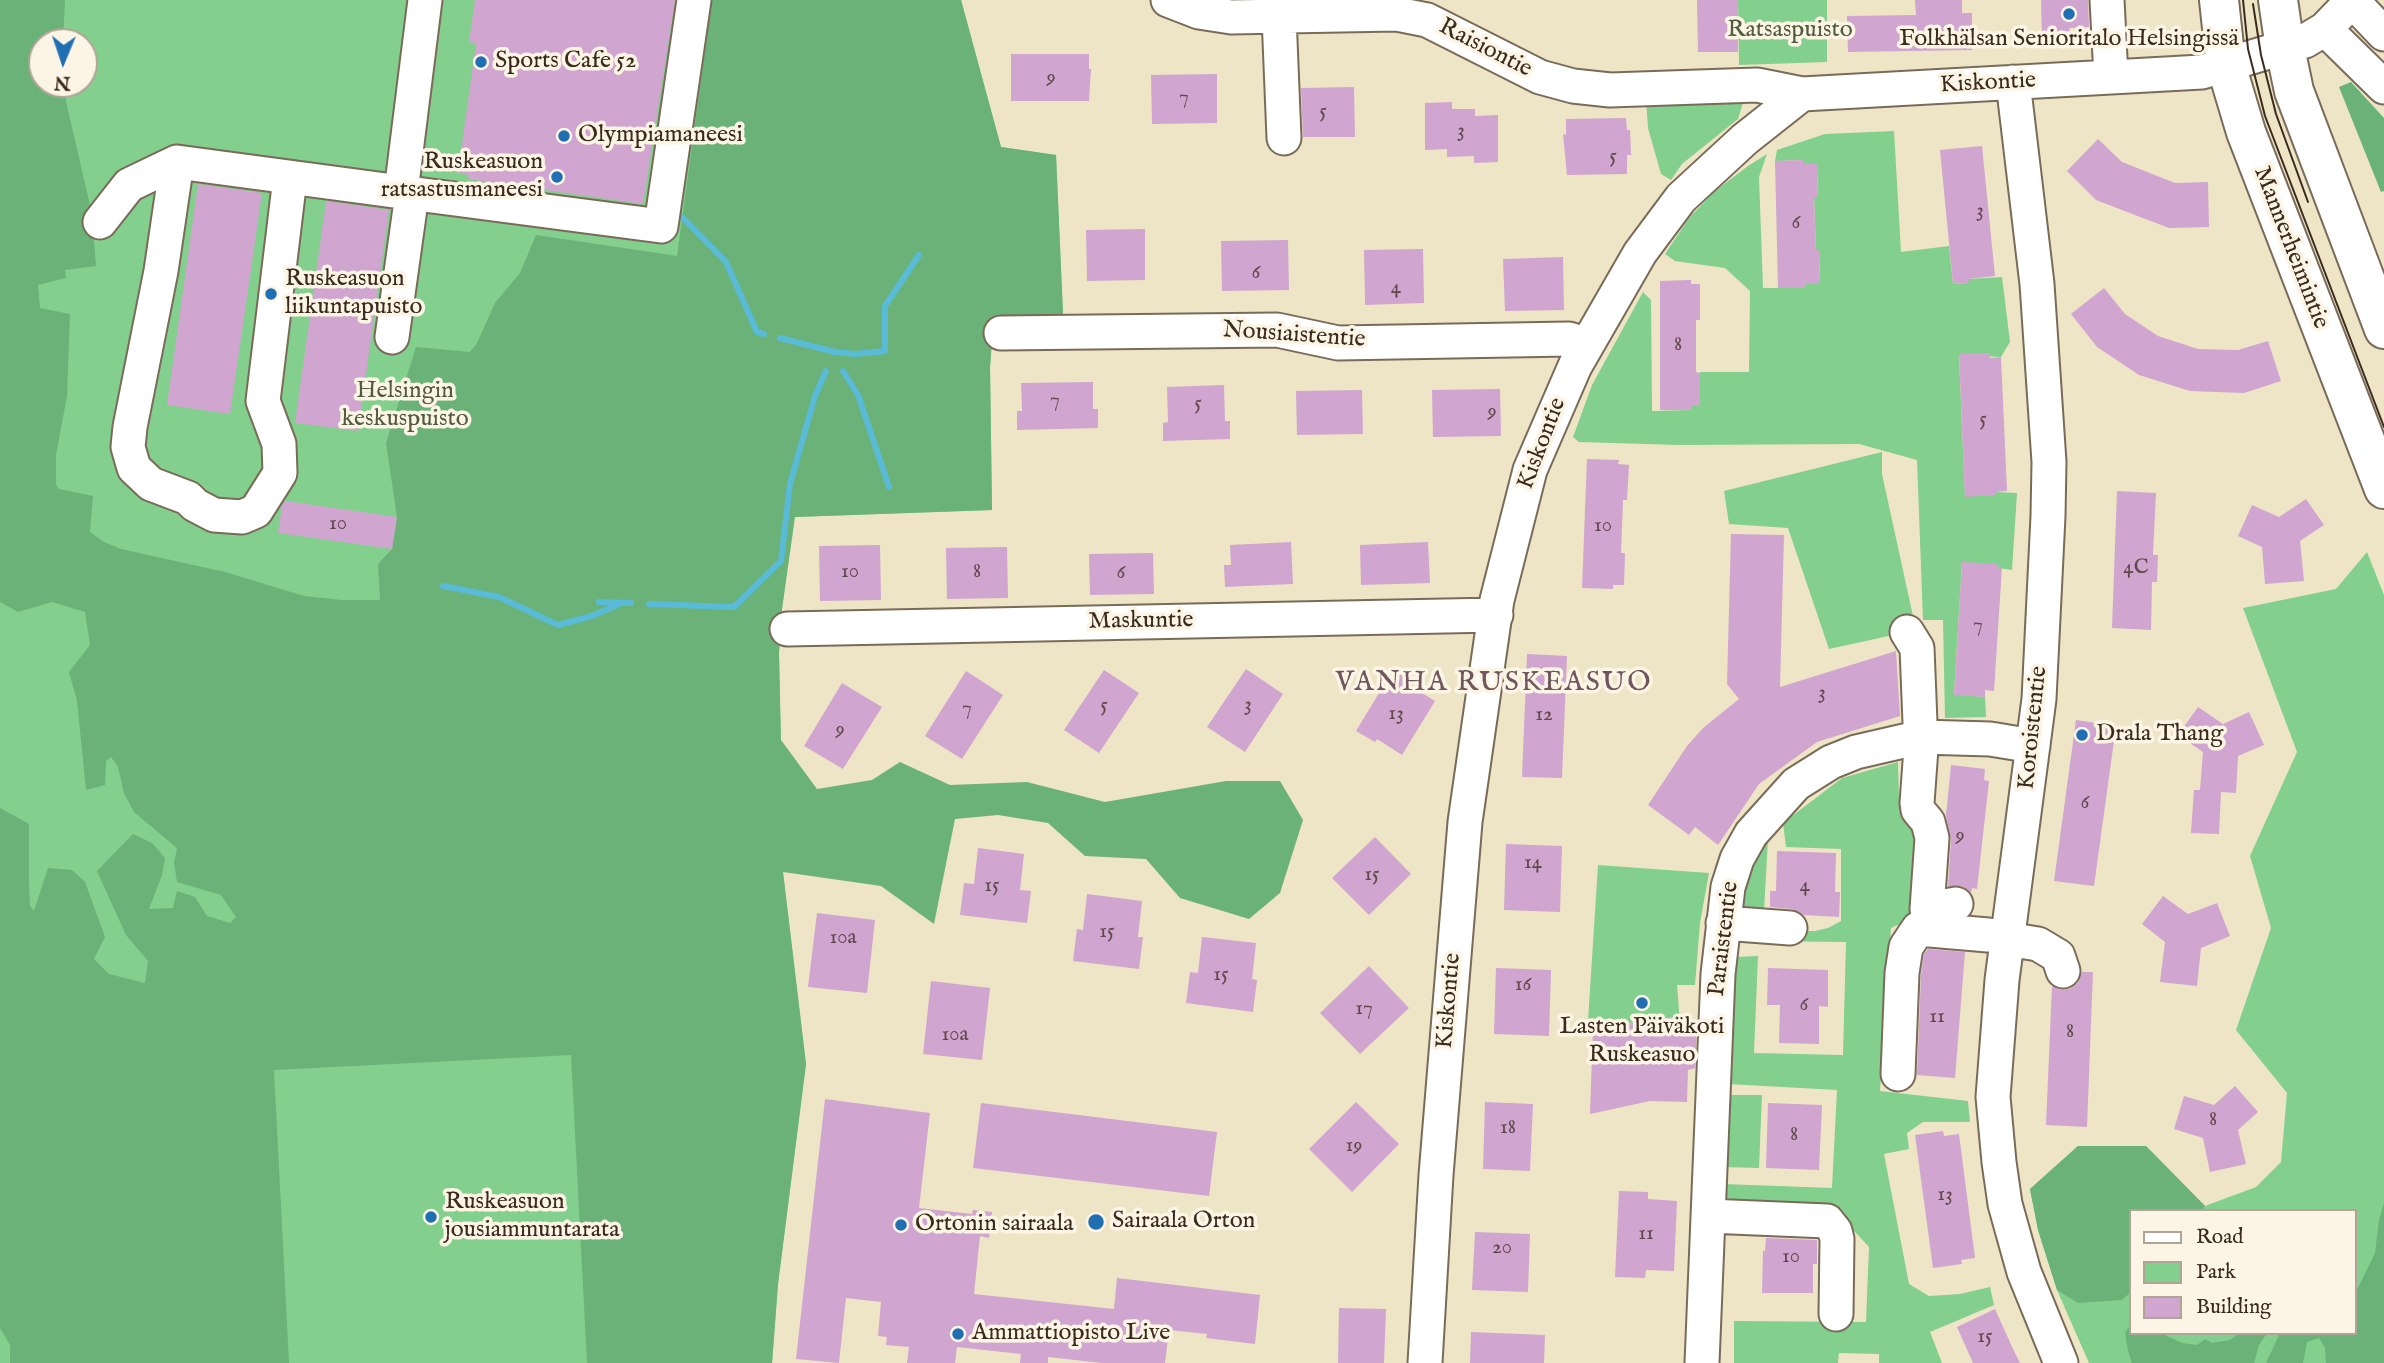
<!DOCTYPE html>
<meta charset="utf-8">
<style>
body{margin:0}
#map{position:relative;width:2384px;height:1363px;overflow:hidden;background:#eee5c6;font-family:"IM FELL English",serif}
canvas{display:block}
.legend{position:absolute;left:2129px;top:1209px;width:228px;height:126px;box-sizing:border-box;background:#fcf5e5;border:2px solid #afa495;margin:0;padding:9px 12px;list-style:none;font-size:21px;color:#3b2a1e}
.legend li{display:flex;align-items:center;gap:14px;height:35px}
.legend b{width:35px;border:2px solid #afa495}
.north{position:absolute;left:28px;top:28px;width:70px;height:70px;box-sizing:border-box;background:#fcf5e5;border:2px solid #afa495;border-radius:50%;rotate:182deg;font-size:19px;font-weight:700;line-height:28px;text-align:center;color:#3b2a1e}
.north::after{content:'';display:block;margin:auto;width:24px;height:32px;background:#1f6fb2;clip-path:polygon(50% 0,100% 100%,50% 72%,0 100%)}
</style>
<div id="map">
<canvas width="2384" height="1363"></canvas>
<ul class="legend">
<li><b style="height:9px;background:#fff"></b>Road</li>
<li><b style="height:19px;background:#83cf8d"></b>Park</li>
<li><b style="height:19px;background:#d0a5d0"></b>Building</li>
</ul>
<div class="north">N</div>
</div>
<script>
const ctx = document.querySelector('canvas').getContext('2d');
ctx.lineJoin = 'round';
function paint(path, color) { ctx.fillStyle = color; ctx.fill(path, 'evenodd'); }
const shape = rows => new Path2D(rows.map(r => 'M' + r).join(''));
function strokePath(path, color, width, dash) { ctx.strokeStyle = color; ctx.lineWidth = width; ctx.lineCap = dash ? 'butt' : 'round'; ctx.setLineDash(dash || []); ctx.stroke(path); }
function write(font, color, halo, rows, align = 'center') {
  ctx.font = font + ' "IM FELL English",serif'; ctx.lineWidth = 7; ctx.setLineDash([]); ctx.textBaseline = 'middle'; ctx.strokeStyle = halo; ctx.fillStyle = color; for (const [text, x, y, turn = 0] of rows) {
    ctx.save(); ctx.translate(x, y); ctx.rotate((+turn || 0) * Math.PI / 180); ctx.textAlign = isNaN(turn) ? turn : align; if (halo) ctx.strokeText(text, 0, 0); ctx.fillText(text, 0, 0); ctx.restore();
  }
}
const green = shape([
 [0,0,961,0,1001,147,1056,155,1063,314,994,316,990,367,992,510,794,517,782,609,779,653,783,872,806,1064,778,1284,772,1363,0,1363],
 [42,42,84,42,84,84,42,84],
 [1738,0,1827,0,1827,62,1739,65],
 [1742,92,1743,103,1738,119,1682,164,1671,180,1661,174,1648,128,1646,99],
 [1894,131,1901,252,1949,246,1953,284,1968,283,1968,279,2002,277,2010,342,2001,357,1959,355,1965,496,1995,495,1995,492,2017,493,2012,570,1962,563,1954,694,1985,697,1986,717,1945,718,1943,620,1923,620,1917,460,1859,444,1679,445,1579,442,1573,437,1592,385,1643,292,1651,300,1652,411,1690,410,1691,406,1700,406,1700,372,1749,372,1750,291,1725,268,1675,261,1665,254,1689,218,1715,191,1748,166,1767,154,1759,177,1763,288,1805,288,1806,284,1820,284,1819,250,1816,250,1814,197,1818,197,1817,164,1803,164,1802,160,1775,161,1777,150,1825,134],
 [1882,452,1882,474,1916,630,1829,649,1788,528,1729,524,1724,491],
 [2367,552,2384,595,2384,1363,2089,1363,2057,1290,2038,1230,2030,1189,2078,1146,2146,1146,2205,1206,2256,1187,2281,1162,2287,1093,2236,1030,2271,928,2250,856,2297,752,2243,608,2336,589],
 [2130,1211,2354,1211,2354,1333,2130,1333],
 [1898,762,1899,802,1921,842,1920,915,1891,928,1880,1091,1968,1101,1970,1122,1923,1122,1907,1133,1909,1149,1884,1154,1909,1284,1929,1296,1960,1294,1990,1287,1994,1305,1930,1332,1942,1363,1879,1363,1879,1354,1839,1353,1838,1363,1734,1363,1734,1321,1866,1322,1869,1247,1843,1219,1721,1208,1723,1184,1832,1188,1837,1090,1728,1084,1736,957,1758,956,1754,1053,1843,1055,1846,942,1757,941,1756,932,1815,931,1828,928,1841,921,1841,849,1786,847,1783,823,1842,778],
 [1768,840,1764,911,1743,918,1738,891,1756,849],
 [1598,865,1709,873,1700,923,1695,985,1677,985,1680,1024,1677,1025,1675,1017,1636,1023,1588,1021],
 [1728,1095,1762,1095,1759,1168,1723,1167]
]);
const forest = shape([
 [0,0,65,0,63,42,42,42,42,84,62,84,92,214,96,266,65,270,66,278,38,285,40,308,70,314,67,396,56,455,56,485,59,489,93,496,90,532,104,542,121,549,225,572,304,596,342,600,380,600,378,564,392,549,397,517,386,443,416,347,470,352,477,343,495,303,520,273,536,235,677,256,712,0,961,0,1001,147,1056,155,1063,314,994,316,990,367,992,510,795,517,782,609,779,653,781,740,817,789,872,780,900,762,950,785,1027,782,1105,802,1226,781,1280,781,1303,820,1280,893,1249,919,1180,898,1146,859,1085,856,1048,823,998,815,955,819,934,924,881,886,783,872,806,1064,778,1284,772,1363,587,1363,571,1055,274,1070,289,1363,10,1363,10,1345,0,1328,0,808,29,824,29,884,30,906,34,911,48,868,72,870,85,882,105,937,94,959,109,974,145,983,148,961,126,935,97,871,133,834,152,843,165,858,162,875,149,909,173,908,177,891,195,897,207,916,230,923,236,917,221,895,177,882,174,863,177,848,134,812,124,793,118,767,111,757,106,761,105,785,86,790,77,701,69,672,90,645,85,612,52,602,18,612,0,602],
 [2351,82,2384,118,2384,191,2381,192,2339,87],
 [2078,1146,2146,1146,2205,1206,2201,1211,2130,1211,2130,1293,2122,1300,2078,1303,2057,1290,2038,1230,2030,1189],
 [2384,1203,2384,1363,2326,1363,2325,1348,2319,1338,2307,1342,2303,1363,2266,1363,2280,1333,2354,1333,2354,1296,2375,1253,2379,1220],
 [2130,1326,2130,1333,2161,1333,2182,1343,2197,1345,2205,1339,2212,1343,2230,1340,2239,1333,2267,1333,2259,1345,2254,1363,2132,1363,2128,1351,2125,1332]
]);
const stream = shape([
 [678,213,726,262,757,332,764,334],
 [780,338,835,352,855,354,885,351,885,306,919,255],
 [843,371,858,395,889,487],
 [443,586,499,597,558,625,592,616,622,603],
 [599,602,631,603],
 [649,604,734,607,781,561,790,484,815,396,826,371]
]);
const building = shape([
 [475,0,675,0,643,204,468,179,469,175,458,173,476,43,469,42],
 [1697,0,1738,0,1738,52,1698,52],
 [1915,0,1962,0,1962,13,1972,13,1972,50,1848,52,1847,16,1916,15],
 [2041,0,2088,0,2089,27,2070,28,2069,31,2042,36],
 [1011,54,1089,54,1089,69,1091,69,1089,101,1011,101],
 [1217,74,1217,123,1152,124,1151,75],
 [1354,87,1355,137,1303,137,1301,88],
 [1452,102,1452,109,1475,109,1475,116,1498,115,1498,162,1474,163,1474,156,1447,157,1447,149,1425,150,1425,103],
 [1626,118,1627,130,1630,130,1631,155,1627,155,1627,174,1567,175,1563,134,1566,135,1566,119],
 [2098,139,2122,162,2175,183,2208,182,2209,227,2169,228,2096,200,2067,171],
 [1982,146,1995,276,1968,279,1969,283,1953,284,1940,150],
 [1803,160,1803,164,1817,164,1818,197,1814,197,1816,250,1819,250,1820,284,1806,284,1806,288,1778,288,1775,161],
 [198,184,262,193,230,414,167,405],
 [326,201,389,210,358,431,295,423],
 [1145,229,1145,280,1087,281,1086,230],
 [1288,240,1289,290,1222,291,1221,241],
 [1423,249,1424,303,1365,305,1364,250],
 [1563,257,1564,310,1505,311,1503,259],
 [1691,280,1691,284,1700,284,1700,320,1696,320,1696,372,1700,373,1700,406,1691,406,1691,410,1660,410,1660,281],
 [2104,288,2125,314,2158,336,2198,349,2238,350,2268,341,2281,381,2244,393,2190,391,2139,375,2097,347,2071,314],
 [1990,353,1990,358,2001,357,2007,491,1995,492,1995,495,1965,497,1959,354],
 [1093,382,1093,409,1098,409,1098,428,1017,430,1017,411,1022,411,1021,383],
 [1224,385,1225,421,1230,421,1230,439,1163,441,1163,423,1168,422,1167,387],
 [1500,389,1501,436,1433,437,1432,390],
 [1362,390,1363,434,1297,435,1296,391],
 [1587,459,1619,460,1618,464,1629,465,1627,500,1623,500,1621,553,1625,553,1624,585,1613,585,1613,589,1582,588],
 [2117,491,2156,493,2153,555,2158,555,2157,582,2152,582,2151,630,2112,628],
 [2306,499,2324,525,2300,541,2304,581,2265,584,2262,547,2238,536,2252,505,2279,517],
 [285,501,397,517,392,549,278,533,282,506],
 [1731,534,1784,535,1780,687,1896,651,1900,716,1817,742,1759,784,1718,845,1695,827,1689,835,1648,805,1687,746,1703,728,1739,699,1727,684],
 [1291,542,1293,584,1225,587,1224,565,1231,565,1230,545],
 [1428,542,1430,583,1361,585,1360,545],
 [880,545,881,600,820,601,819,546],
 [1007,547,1008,598,947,599,946,548],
 [1153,553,1154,594,1090,595,1089,554],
 [1962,562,1998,564,1998,567,2002,567,1994,691,1985,690,1985,697,1954,695],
 [1527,654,1567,656,1562,778,1522,777],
 [1246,669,1283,694,1245,752,1207,727],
 [1104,670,1139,693,1099,753,1064,730],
 [1393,670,1414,683,1412,687,1435,701,1402,755,1377,739,1375,742,1356,731],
 [966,671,1003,695,962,759,925,736],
 [842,683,882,707,843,769,804,746],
 [2198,707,2223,724,2249,712,2264,745,2238,756,2236,793,2221,792,2219,834,2191,833,2194,790,2200,790,2203,752,2178,735],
 [2076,720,2116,726,2094,886,2054,881],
 [1951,765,1985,769,1984,780,1989,781,1977,889,1972,888,1971,893,1962,886,1948,886,1951,839,1946,815],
 [1375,837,1411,874,1369,915,1332,878],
 [1506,844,1562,846,1560,912,1504,910],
 [978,848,1024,854,1020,890,1031,891,1027,923,960,915,964,883,974,884],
 [1777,851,1836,853,1835,892,1840,892,1839,917,1804,915,1792,909,1770,907,1770,891,1776,891],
 [1087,894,1142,901,1138,937,1143,937,1139,969,1073,961,1077,929,1083,930],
 [2163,896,2188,914,2217,903,2230,936,2201,948,2197,986,2160,982,2165,942,2142,924],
 [817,913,875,920,867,993,808,987],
 [1202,937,1256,943,1252,979,1257,980,1253,1012,1186,1003,1190,972,1198,973],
 [1928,949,1965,952,1955,1078,1917,1075,1921,975,1924,954],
 [1369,966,1409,1008,1360,1054,1320,1013],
 [1496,968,1551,970,1549,1036,1494,1034],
 [1768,968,1828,970,1828,1007,1819,1006,1819,1044,1779,1043,1780,1005,1767,1005],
 [2082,972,2093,972,2087,1127,2046,1125,2052,986,2060,990,2070,989,2078,983],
 [931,981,990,988,982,1060,923,1054],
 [1676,1017,1676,1023,1697,1022,1695,1068,1688,1070,1687,1102,1650,1101,1590,1114,1593,1029,1596,1028,1596,1021,1636,1023],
 [2235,1086,2258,1112,2238,1130,2246,1164,2210,1172,2203,1138,2174,1129,2184,1096,2214,1105],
 [825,1099,930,1113,919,1208,972,1214,973,1210,992,1212,989,1238,980,1236,974,1294,1114,1309,1117,1278,1260,1295,1255,1344,1206,1338,1207,1334,1169,1330,1165,1363,1102,1363,1048,1357,1048,1363,1020,1363,1021,1354,957,1347,955,1363,907,1363,909,1347,886,1345,887,1337,878,1336,881,1302,846,1298,839,1363,796,1359],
 [1356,1102,1399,1144,1352,1192,1309,1149],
 [1485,1102,1533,1104,1530,1171,1483,1169],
 [981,1103,1217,1132,1209,1196,973,1168],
 [1768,1103,1822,1105,1819,1170,1766,1168],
 [1943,1131,1944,1136,1959,1134,1975,1258,1961,1260,1962,1264,1933,1268,1915,1135],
 [1619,1191,1648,1192,1648,1199,1677,1201,1674,1271,1646,1270,1645,1278,1615,1277],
 [1475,1232,1530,1234,1528,1292,1472,1290],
 [1766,1238,1817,1240,1817,1264,1813,1264,1813,1293,1762,1293,1763,1251,1765,1251],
 [1339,1308,1386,1309,1384,1363,1338,1363],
 [1995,1309,2013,1349,2020,1363,1973,1363,1957,1327],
 [1471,1332,1545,1335,1544,1363,1470,1363]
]);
const minor = shape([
 [1168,0,1199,12,1231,17,1397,14,1427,20,1540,77,1573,86,1610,90,1757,85,1802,94,2202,72,2305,41,2325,29,2349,4,2353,4,2361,10,2384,34],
 [2107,0,2111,77],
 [1279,16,1284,138],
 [2325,29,2384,87],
 [2013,82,2037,284,2049,462,2048,516,2039,699,2002,980,1993,1097,1999,1162,2005,1204,2024,1272,2061,1363],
 [290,178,263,401,279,444,280,473,256,511,242,517,214,515,195,505,188,498,151,484,134,468,128,447,130,427,161,271,177,162,401,192,425,0],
 [401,192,661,226,694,0],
 [100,222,129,185,177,162],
 [1001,333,1277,330,1338,343,1569,339,1586,344],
 [392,337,412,194],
 [787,629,1496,615],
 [1907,632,1917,648,1921,748,1917,803,1918,810,1928,822,1932,838,1927,909,1956,904],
 [1723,923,1790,928],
 [2007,939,2038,944,2058,956,2063,971],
 [1898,1074,1902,973,1906,947,1918,929,1988,935],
 [1708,1216,1827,1221,1835,1231,1837,1239,1836,1314],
 [1425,1363,1436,1175,1465,822,1497,600,1530,470,1575,366,1640,253,1681,198,1745,139,1802,94],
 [1702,1363,1718,974,1728,887,1737,859,1751,834,1796,784,1831,762,1856,752,1921,737,1990,739,2033,746]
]);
const major = shape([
 [2219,0,2226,65,2246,132,2384,489],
 [2278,0,2285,48,2294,91,2384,329]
]);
const tram = shape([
 [2243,0,2248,49,2265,116,2384,427],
 [2253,4,2261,55,2276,114,2308,202]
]);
const markers = [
 [2069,14,7,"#1f6fb2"],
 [481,62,7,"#1f6fb2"],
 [564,136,7,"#1f6fb2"],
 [557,177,7,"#1f6fb2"],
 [271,294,7,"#1f6fb2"],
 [2082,735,7,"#1f6fb2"],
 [1642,1003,7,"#1f6fb2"],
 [431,1217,7,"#1f6fb2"],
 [1096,1222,9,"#1f6fb2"],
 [901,1225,7,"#1f6fb2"],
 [958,1334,7,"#1f6fb2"]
];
const numberNames = [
 ["9",1051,79],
 ["7",1184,99],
 ["5",1323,113],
 ["3",1461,132],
 ["5",1613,158],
 ["3",1980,212],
 ["6",1796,224],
 ["6",1256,274],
 ["4",1396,289],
 ["8",1678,346],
 ["7",1055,402],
 ["5",1198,405],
 ["9",1492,413],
 ["5",1983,421],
 ["10",338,525],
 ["10",1603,527],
 ["4C",2136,569],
 ["10",850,573],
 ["8",977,573],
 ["6",1121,574],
 ["7",1978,627],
 ["3",1822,694],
 ["3",1248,706],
 ["5",1104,707],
 ["7",967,710],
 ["13",1396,715],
 ["12",1544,716],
 ["9",840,731],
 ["6",2085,804],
 ["9",1960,837],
 ["14",1533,864],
 ["15",1372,876],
 ["15",992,887],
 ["4",1805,887],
 ["15",1107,933],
 ["10a",843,939],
 ["15",1221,976],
 ["16",1523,986],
 ["6",1804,1006],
 ["17",1364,1010],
 ["11",1937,1018],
 ["8",2070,1033],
 ["10a",955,1036],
 ["8",2213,1121],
 ["18",1508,1129],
 ["8",1794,1136],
 ["19",1354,1147],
 ["13",1945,1196],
 ["11",1646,1235],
 ["20",1502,1249],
 ["10",1791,1258],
 ["15",1985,1338]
];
const parkNames = [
 ["Ratsaspuisto",1790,31],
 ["Helsingin",405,392],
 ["keskuspuisto",405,420]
];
const poiNames = [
 ["Folkhälsan Senioritalo Helsingissä",2069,40,"center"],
 ["Sports Cafe 52",495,62],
 ["Olympiamaneesi",578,136],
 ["Ruskeasuon",543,163,"right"],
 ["ratsastusmaneesi",543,191,"right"],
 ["Ruskeasuon",285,280],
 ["liikuntapuisto",285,308],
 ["Drala Thang",2096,735],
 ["Lasten Päiväkoti",1642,1028,"center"],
 ["Ruskeasuo",1642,1056,"center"],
 ["Ruskeasuon",445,1203],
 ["jousiammuntarata",445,1231],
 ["Sairaala Orton",1112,1222],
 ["Ortonin sairaala",915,1225],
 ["Ammattiopisto Live",972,1334]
];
const streetNames = [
 ["Raisiontie",1485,49,27],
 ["Kiskontie",1988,84,-3],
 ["Mannerheimintie",2290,248,69],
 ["Nousiaistentie",1294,336,4],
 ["Kiskontie",1543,444,-69],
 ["Maskuntie",1141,622,-1],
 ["Koroistentie",2034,728,-84],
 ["Paraistentie",1725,939,-83],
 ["Kiskontie",1450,1001,-85]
];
const quarterNames = [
 ["VANHA RUSKEASUO",1494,684]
];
paint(green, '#83cf8d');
paint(forest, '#6ab278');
strokePath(stream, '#59bbd7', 6);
paint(building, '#d0a5d0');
strokePath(minor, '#7a6b59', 37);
strokePath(major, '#7a6b59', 42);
strokePath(minor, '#fff', 33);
strokePath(major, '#fff', 38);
strokePath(tram, '#3b2a1e', 2);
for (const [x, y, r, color] of markers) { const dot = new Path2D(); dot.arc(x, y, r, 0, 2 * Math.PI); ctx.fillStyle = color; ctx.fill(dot); strokePath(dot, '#fcf5e5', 2.5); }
write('21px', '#60494a', null, numberNames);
write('24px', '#515c3f', '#fcf5e5', parkNames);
write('24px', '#3b2a1e', '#fcf5e5', poiNames, 'left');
write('24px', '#3b2a1e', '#fcf5e5', streetNames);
ctx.letterSpacing = '2px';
write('28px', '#6f555c', '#fcf5e5', quarterNames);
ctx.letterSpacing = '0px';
</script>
